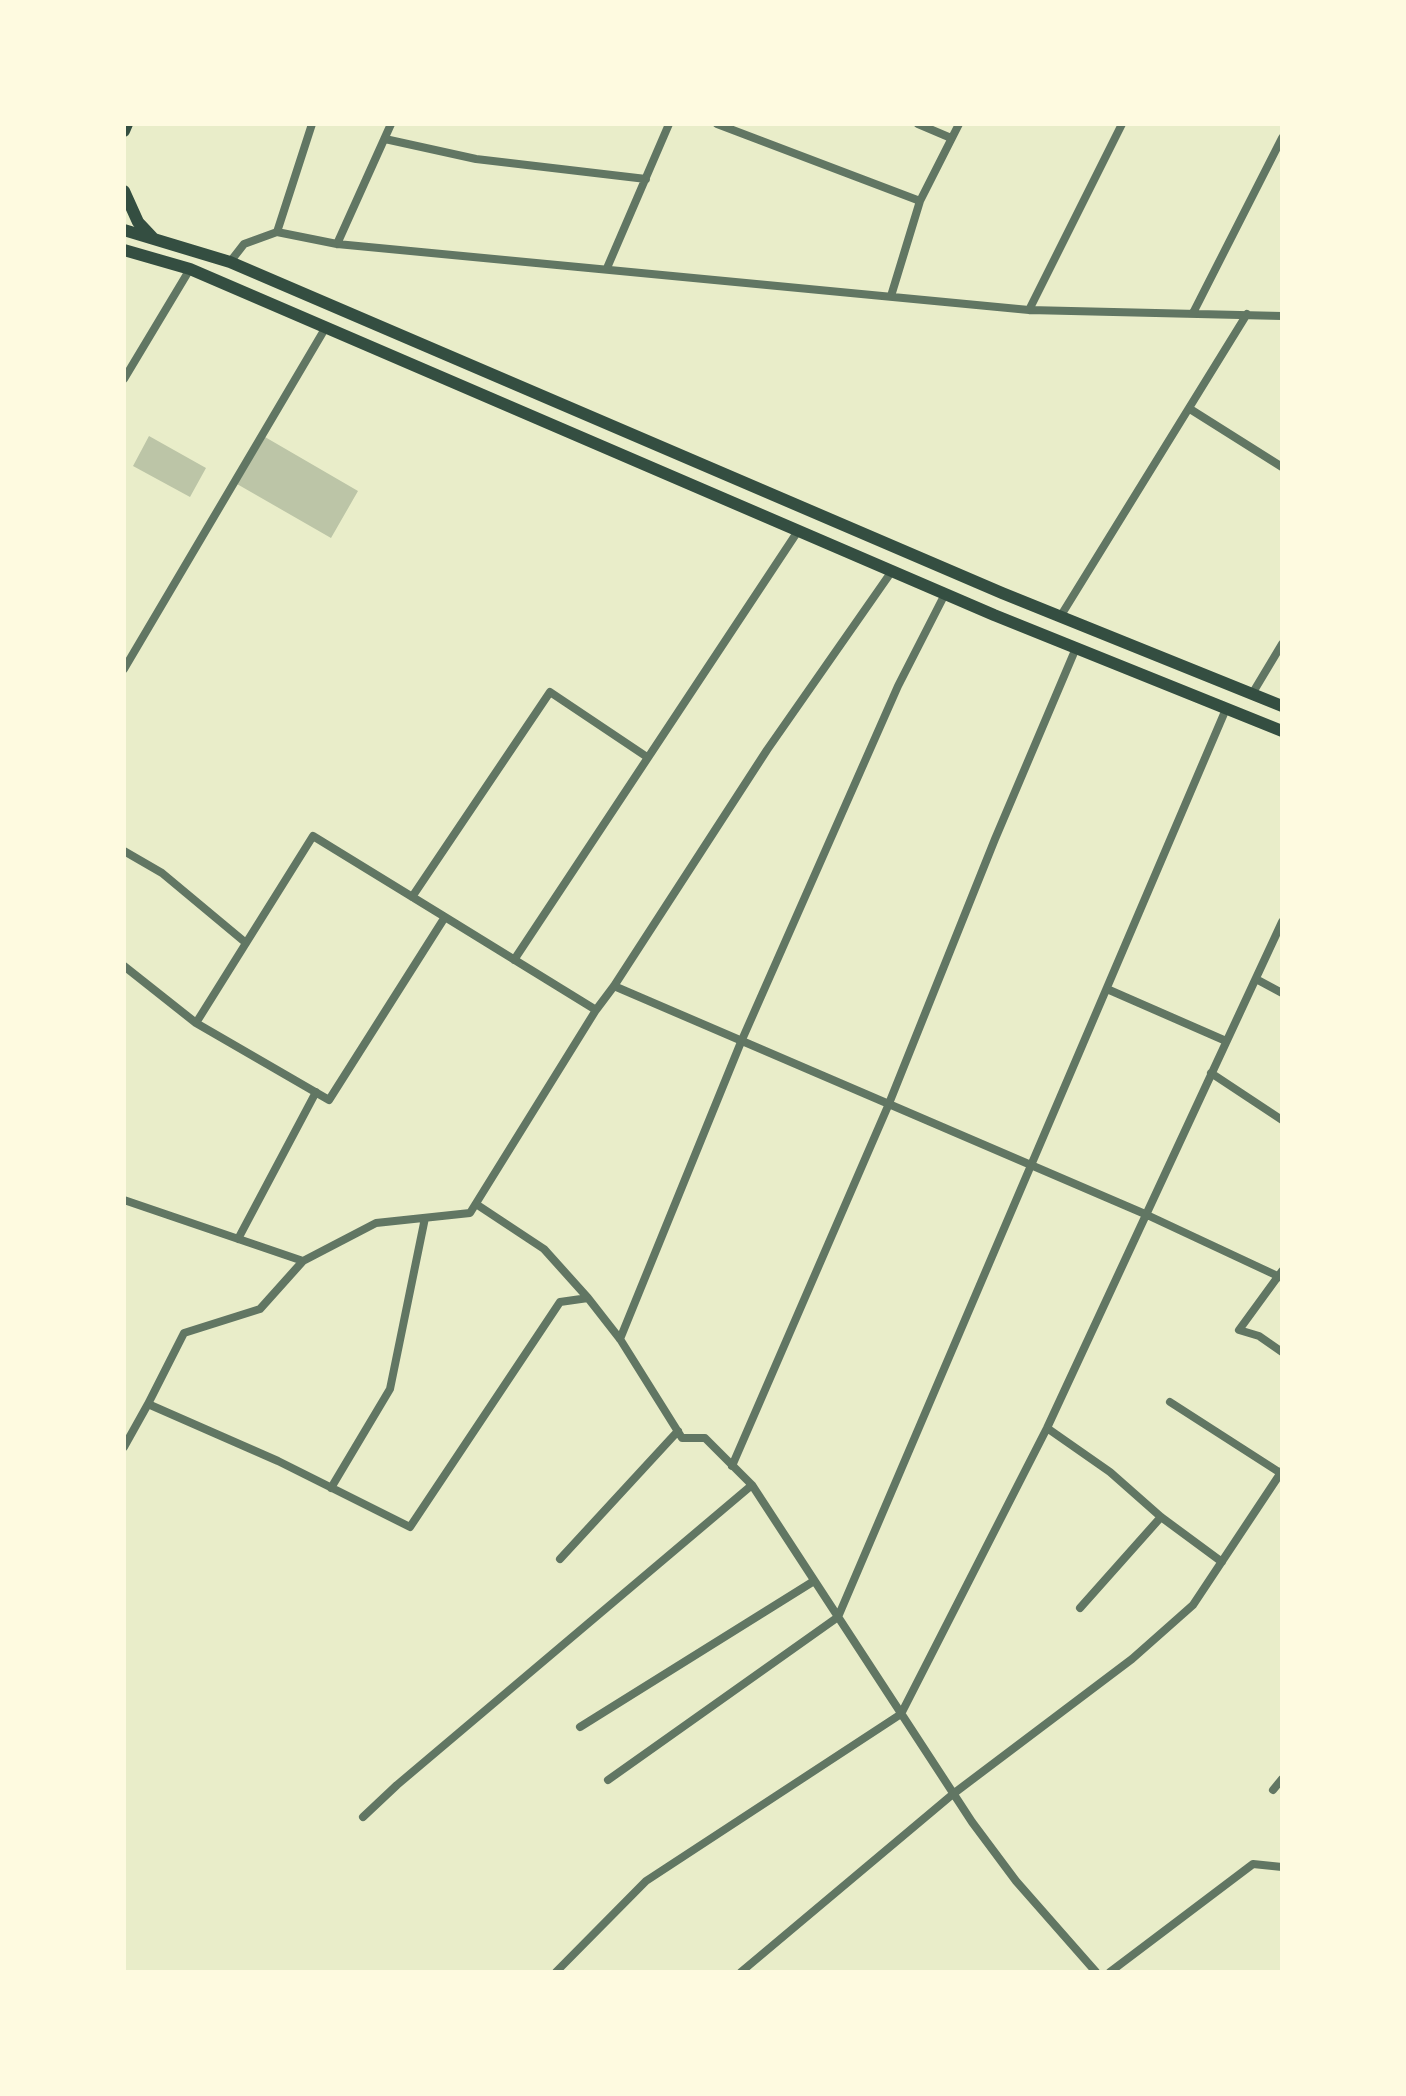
<!DOCTYPE html>
<style>
body{margin:0}
#map{position:relative;width:1406px;height:2096px;overflow:hidden;background:#e9edc9;font-family:Commissioner,sans-serif}
canvas{display:block}
.frame{position:absolute;inset:0;border:126px solid #fefae0;pointer-events:none}
</style>
<div id="map">
<canvas width="1406" height="2096"></canvas>
<div class="frame"></div>
</div>
<script>
const ctx = document.querySelector('canvas').getContext('2d');
ctx.lineJoin = 'round';
function paint(path, color) { ctx.fillStyle = color; ctx.fill(path, 'evenodd'); }
const shape = rows => new Path2D(rows.map(r => 'M' + r).join(''));
function strokePath(path, color, width, dash) { ctx.strokeStyle = color; ctx.lineWidth = width; ctx.lineCap = dash ? 'butt' : 'round'; ctx.setLineDash(dash || []); ctx.stroke(path); }
const building = shape([
 [149,436,206,468,190,497,133,466],
 [265,437,358,491,331,538,237,484]
]);
const minor = shape([
 [717,124,920,201],
 [918,124,951,138],
 [385,139,476,159,646,179],
 [277,232,312,124],
 [337,244,391,124],
 [230,262,244,244,277,232,337,244,1029,310,1282,316],
 [607,268,669,124],
 [891,296,920,201,959,124],
 [1029,310,1122,124],
 [1193,313,1282,138],
 [124,379,190,269],
 [1190,409,1282,467],
 [1060,617,1247,314],
 [124,669,326,327],
 [1252,694,1282,644],
 [124,851,162,873,246,943],
 [412,897,550,692,647,757],
 [445,917,329,1100,196,1023,313,836,445,917,596,1010],
 [514,960,798,531],
 [124,966,196,1023],
 [1256,979,1282,993],
 [614,986,1145,1214,1282,1278],
 [1107,989,1226,1041],
 [1211,1073,1282,1120],
 [124,1200,303,1261,376,1223,470,1213,596,1010,614,986,767,750,892,571],
 [476,1204,544,1249,588,1298],
 [238,1239,316,1092],
 [1282,1271,1239,1330,1259,1336,1282,1352],
 [620,1339,741,1042,898,686,945,594],
 [1170,1402,1282,1474],
 [148,1404,184,1333,260,1309,303,1261],
 [1047,1428,1110,1472,1161,1517,1222,1562],
 [124,1447,148,1404,278,1461,410,1527,560,1302,588,1298,620,1339,682,1438,705,1438,752,1485,972,1822,1016,1881,1096,1972],
 [732,1466,888,1106,995,839,1076,648],
 [331,1488,390,1389,425,1218],
 [560,1559,678,1431],
 [1080,1608,1161,1517],
 [580,1727,814,1581],
 [608,1780,838,1617,1226,709],
 [1273,1790,1282,1779],
 [363,1817,397,1785,752,1485],
 [556,1972,646,1881,901,1714,1047,1428,1282,922],
 [741,1972,953,1794,1132,1659,1193,1605,1282,1471],
 [1110,1972,1253,1864,1282,1867]
]);
const secondary = shape([
 [124,131,127,124],
 [124,191,138,222,154,239],
 [124,230,230,262,1002,593,1282,706],
 [124,250,190,269,994,615,1282,731]
]);
paint(building, '#bcc5a7');
strokePath(minor, '#617663', 8);
strokePath(secondary, '#344e41', 12);
</script>
